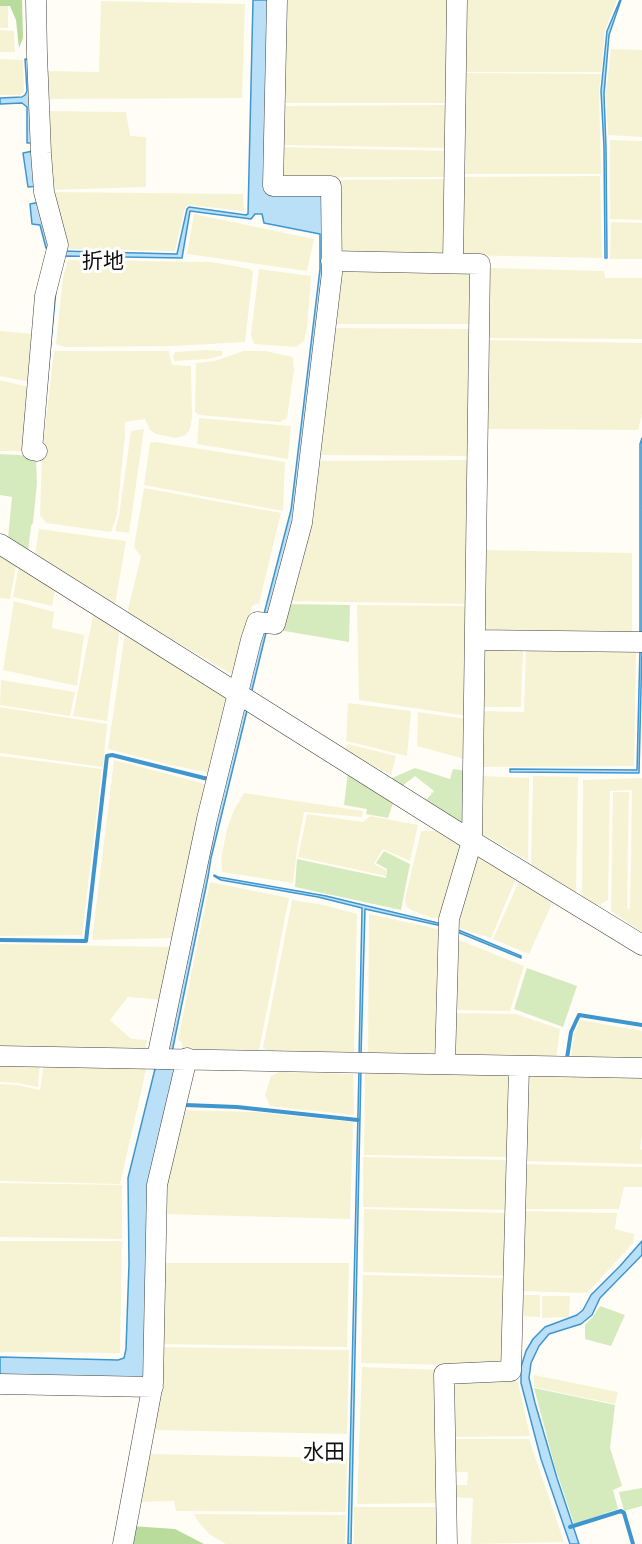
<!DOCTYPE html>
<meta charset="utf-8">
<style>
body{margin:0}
canvas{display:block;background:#fffdf5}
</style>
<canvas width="642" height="1544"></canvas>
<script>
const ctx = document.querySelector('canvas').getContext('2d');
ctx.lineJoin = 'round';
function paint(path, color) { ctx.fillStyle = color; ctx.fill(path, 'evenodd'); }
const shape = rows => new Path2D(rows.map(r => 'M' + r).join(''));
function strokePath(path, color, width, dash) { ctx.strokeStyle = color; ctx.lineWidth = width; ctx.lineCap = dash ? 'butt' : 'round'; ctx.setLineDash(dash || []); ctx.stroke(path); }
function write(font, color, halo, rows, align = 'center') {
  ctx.font = font + ' Georgia,"Noto Sans JP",serif'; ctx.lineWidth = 6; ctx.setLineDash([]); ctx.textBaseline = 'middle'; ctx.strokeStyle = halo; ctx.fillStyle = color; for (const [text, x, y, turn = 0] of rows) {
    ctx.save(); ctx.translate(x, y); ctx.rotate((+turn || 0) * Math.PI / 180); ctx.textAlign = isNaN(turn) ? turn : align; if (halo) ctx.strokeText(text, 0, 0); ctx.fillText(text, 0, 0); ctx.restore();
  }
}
const farmland = shape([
 [283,0,449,0,447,103,281,103],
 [464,0,617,0,605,30,601,72,461,72],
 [101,1,245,4,242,98,46,99,47,71,99,72],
 [0,6,8,6,8,28,0,28],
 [0,30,14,31,15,52,0,52],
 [611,49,642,50,642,137,608,135,606,93],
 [0,59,23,60,24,91,20,95,0,95],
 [461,73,601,74,599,91,601,174,460,174],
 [447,105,447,148,280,145,282,106],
 [45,111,126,112,130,136,146,137,146,187,49,190],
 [610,140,642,141,642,220,610,219],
 [281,147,447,151,447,177,284,177,281,175],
 [600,176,602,258,459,255,460,177],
 [447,179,446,256,341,255,339,250,340,180],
 [51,192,243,194,244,211,189,205,185,207,175,251,65,249],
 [194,214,314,239,307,271,187,254],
 [611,222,642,223,642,259,610,259],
 [68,260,212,262,250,269,253,272,245,342,174,346,65,347,56,344,63,277],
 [491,268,604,271,605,278,642,278,642,339,486,338,488,272],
 [259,269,311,276,307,328,304,341,296,347,254,344,251,335],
 [338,270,476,272,475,324,331,324],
 [332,328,474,329,474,456,315,455],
 [0,331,33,334,30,382,0,376],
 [487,340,642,343,642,414,638,430,487,429],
 [206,350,222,351,223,353,221,356,208,359,174,361,173,356,175,352],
 [54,351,169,351,172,365,191,366,192,418,190,429,186,435,176,438,156,434,150,430,145,419,125,422,125,435,117,515,111,532,46,523,40,515,42,456],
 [243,351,265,351,293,357,294,370,287,418,280,422,199,415,195,412,196,363,215,361],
 [0,380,28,387,24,451,0,451],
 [199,418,291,426,288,459,197,444],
 [144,429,129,533,115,531,119,516,131,431],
 [155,442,285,462,283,511,144,485,150,443],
 [472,460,469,604,287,601,314,461],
 [144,488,281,513,259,603,252,606,235,676,127,613,141,557,134,547],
 [39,529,126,541,115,605,35,554],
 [483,550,632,553,632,636,484,634],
 [0,553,17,561,10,599,0,598],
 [19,565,56,586,52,606,13,597],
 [14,601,54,612,52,628,84,635,77,686,3,670],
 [357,605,469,606,468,716,359,700],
 [94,610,120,627,107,721,73,716],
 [125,633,224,693,229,701,210,773,171,765,108,749],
 [481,647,523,648,521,707,480,707],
 [526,648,636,650,634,766,478,767,477,711,524,712],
 [1,680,75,692,70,716,0,705],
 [348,703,411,711,407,756,346,741],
 [0,707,107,724,103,767,0,753],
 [418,712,467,719,468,760,417,746],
 [348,744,396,756,391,775,344,750],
 [0,756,102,769,82,935,0,936],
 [114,760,205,784,172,938,92,940],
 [480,776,529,778,528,861,476,830],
 [533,776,578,777,576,893,531,865],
 [642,778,642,932,611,911,613,792,629,792,627,908,630,909,632,790,610,791,608,900,597,906,582,899,583,780],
 [244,793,363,811,362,817,304,812,297,850,293,883,222,872,221,859,227,829,234,810],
 [307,814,363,822,370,816,418,825,410,861,383,849,374,864,386,870,386,876,298,857],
 [421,831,438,831,460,843,443,917,432,918,411,910,406,906,405,899],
 [476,852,517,876,491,938,456,927],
 [519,881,554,899,529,954,493,939],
 [210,882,289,898,259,1050,182,1049,182,1042,178,1040],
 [292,900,324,905,357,914,354,1053,305,1055,269,1051,263,1048],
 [369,914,442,930,436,1052,430,1057,368,1055],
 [454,938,524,966,510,1011,451,1010],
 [0,944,171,947,164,1000,128,997,110,1020,131,1039,147,1040,145,1051,0,1048],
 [452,1013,516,1014,560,1029,556,1060,457,1057,451,1052],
 [580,1020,642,1031,642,1061,571,1059,574,1035],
 [0,1061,40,1062,38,1087,17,1083,0,1082],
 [44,1063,147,1066,120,1184,0,1181,0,1084,18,1085,40,1090],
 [365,1070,510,1074,510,1157,364,1155],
 [279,1072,353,1074,354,1115,270,1106,265,1095,271,1076],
 [642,1074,642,1135,640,1149,642,1150,642,1164,521,1161,524,1075],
 [179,1110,255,1112,353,1122,350,1219,161,1214],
 [363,1157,510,1160,509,1210,363,1207],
 [522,1164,642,1167,642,1187,624,1187,619,1209,520,1209],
 [0,1183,122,1185,122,1239,0,1237],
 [364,1209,508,1213,507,1276,363,1272],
 [519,1211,617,1213,615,1229,634,1234,633,1243,587,1293,518,1291],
 [0,1241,122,1241,120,1353,0,1352],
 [159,1263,349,1263,347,1347,159,1344],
 [363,1275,508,1278,506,1358,497,1366,361,1363],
 [519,1295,540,1295,540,1317,519,1316],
 [542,1296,570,1296,569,1317,542,1318],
 [159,1347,349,1350,347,1434,152,1430],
 [362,1367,442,1370,437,1503,357,1504],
 [534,1375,618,1392,615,1404,534,1387],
 [517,1378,530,1436,447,1437,448,1382],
 [449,1439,529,1439,564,1542,471,1544,473,1498,448,1497,449,1485,467,1485,468,1472,448,1472],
 [148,1454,347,1458,346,1512,176,1511,174,1501,136,1502],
 [354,1507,436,1507,438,1544,354,1544],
 [194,1514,346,1515,345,1544,226,1544,209,1534,197,1520]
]);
const green = shape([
 [0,454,36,456,37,483,33,523,31,526,28,551,8,538,12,497,0,495],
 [286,604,350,605,349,642,279,630],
 [415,768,450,779,453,769,468,771,466,821,461,823,426,800,434,791,415,776,401,787,392,778],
 [348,771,394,800,388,818,366,814,367,809,344,805],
 [384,851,410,864,401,910,295,887,297,859,386,878,387,869,376,863],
 [527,968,577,986,563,1027,514,1009],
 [600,1306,625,1315,611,1346,585,1339,585,1325,592,1318],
 [534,1388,615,1405,610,1448,622,1486,613,1490,618,1509,574,1524,555,1467],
 [642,1488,642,1506,624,1511,619,1492]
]);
const forest = shape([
 [0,0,22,0,23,38,19,48,16,20,10,6,0,6],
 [131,1526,175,1529,204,1544,128,1544]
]);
const water = shape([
 [253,0,271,0,269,190,323,191,327,230,297,506,211,858,208,877,172,1052,166,1050,239,710,291,510,320,269,320,234,264,223,262,214,255,214,251,219,190,211,182,258,64,256,56,290,41,445,51,293,62,251,177,254,187,209,189,207,246,215,248,214,253,0],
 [620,0,621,0,609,35,604,94,606,148,607,258,605,258,604,147,601,91,607,31,620,0],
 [25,59,30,60,32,143,27,143,27,107,22,103,0,104,0,98,22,97,25,95,27,91,25,59],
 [33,151,39,186,28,187,23,153,33,151],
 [40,202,49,247,46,248,40,225,32,224,30,204,40,202],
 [642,438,642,636,640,636,640,444,642,438],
 [640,648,642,648,639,773,510,772,510,769,637,770,640,648],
 [214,875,218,877,326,896,442,924,442,926,365,909,361,1056,359,1057,362,908,318,897,221,880,214,876,214,875],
 [456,929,521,956,521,958,455,931,456,929],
 [156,1065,177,1069,144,1376,143,1378,0,1375,0,1357,118,1360,124,1358,126,1349,129,1264,128,1178,156,1065],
 [359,1069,361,1069,351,1544,348,1544,359,1069],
 [642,1241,642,1255,600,1298,592,1315,581,1324,549,1334,539,1346,531,1363,529,1378,535,1403,557,1478,579,1544,570,1544,541,1459,521,1383,521,1367,526,1351,533,1339,545,1327,577,1315,583,1310,591,1295,620,1266,642,1241]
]);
const stream = shape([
 [0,940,86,941,107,756,112,755,208,779],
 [567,1058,571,1032,579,1015,642,1025],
 [185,1105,237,1107,358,1120],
 [570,1527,621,1511,624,1513,633,1544]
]);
const minor = shape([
 [36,0,37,55,41,153,44,192,58,245,45,296,32,450,37,451],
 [331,261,480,264,472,841,449,919,445,1064],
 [453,263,457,0],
 [0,544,472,841,642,945],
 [475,640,642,642],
 [0,1056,642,1068],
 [157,1058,207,819,251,640,257,622,275,624,302,523,332,273,331,186,273,186,277,0],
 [0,1384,153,1387],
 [123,1544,153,1383,157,1185,187,1058],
 [447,1544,444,1374,511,1371,519,1067]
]);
const quarterNames = [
 ["折地",103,260],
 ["水田",324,1451]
];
paint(farmland, '#f6f3d4');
paint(green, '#d5ebbd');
paint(forest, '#b9dc9c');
paint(water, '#b9e0f7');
strokePath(water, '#3f96cf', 1.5);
strokePath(stream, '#3f96cf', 4);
strokePath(minor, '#444', 21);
strokePath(minor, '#fff', 20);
write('21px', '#111', '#fff', quarterNames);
</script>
